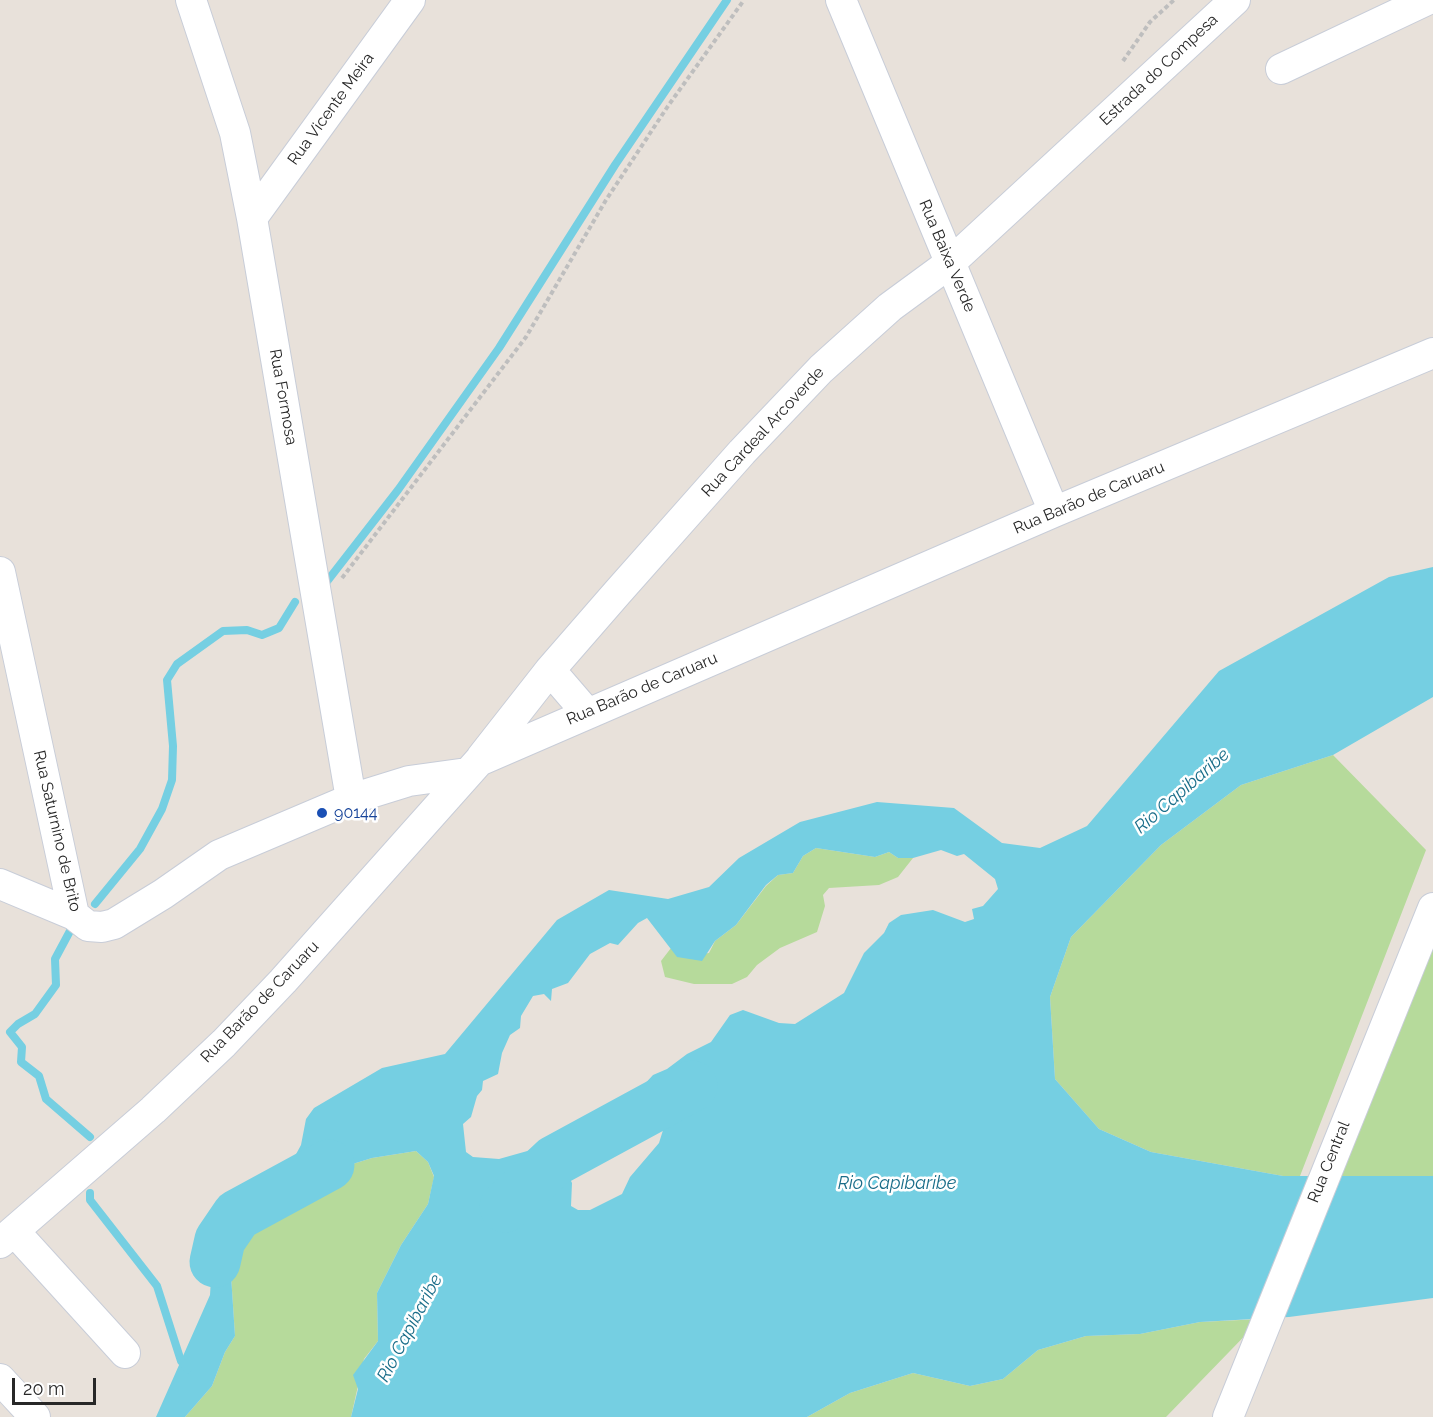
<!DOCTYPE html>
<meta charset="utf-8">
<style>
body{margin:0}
#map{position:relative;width:1433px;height:1417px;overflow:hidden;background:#e8e1da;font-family:Raleway,sans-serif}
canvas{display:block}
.scale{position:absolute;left:12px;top:1378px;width:84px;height:27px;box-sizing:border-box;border:3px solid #272727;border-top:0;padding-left:8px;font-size:18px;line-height:21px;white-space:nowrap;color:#272727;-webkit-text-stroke:4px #fff;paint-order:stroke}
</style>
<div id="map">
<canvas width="1433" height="1417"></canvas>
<div class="scale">20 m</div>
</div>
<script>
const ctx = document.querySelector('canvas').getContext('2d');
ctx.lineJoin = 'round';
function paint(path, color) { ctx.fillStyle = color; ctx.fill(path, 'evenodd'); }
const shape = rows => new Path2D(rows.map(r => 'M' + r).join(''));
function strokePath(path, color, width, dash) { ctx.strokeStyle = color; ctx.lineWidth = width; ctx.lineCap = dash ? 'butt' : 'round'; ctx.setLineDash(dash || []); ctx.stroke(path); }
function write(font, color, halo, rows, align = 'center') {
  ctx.font = font + ' Raleway,sans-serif'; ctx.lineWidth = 5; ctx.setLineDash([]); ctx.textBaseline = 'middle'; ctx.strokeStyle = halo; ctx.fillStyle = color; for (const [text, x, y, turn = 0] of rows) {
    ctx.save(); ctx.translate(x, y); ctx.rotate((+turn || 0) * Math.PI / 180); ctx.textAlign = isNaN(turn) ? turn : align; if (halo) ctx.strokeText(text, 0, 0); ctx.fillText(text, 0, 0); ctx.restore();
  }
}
const green = shape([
 [1333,755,1426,850,1300,1176,1283,1176,1151,1152,1099,1129,1055,1079,1050,997,1071,937,1161,845,1241,785],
 [816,848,875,857,889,852,898,858,913,858,898,877,879,885,829,888,823,895,825,906,817,932,780,948,757,965,747,977,732,984,694,984,665,977,661,961,671,948,678,957,709,953,715,941,736,925,766,886,778,875,793,873,803,856],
 [1433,944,1433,1176,1340,1176],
 [416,1151,428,1162,434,1177,428,1204,401,1245,377,1293,378,1341,364,1359,351,1417,185,1417,212,1386,225,1352,235,1336,231,1275,241,1247,253,1229,295,1193,343,1167,372,1158],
 [1261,1319,1166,1417,807,1417,850,1393,913,1373,970,1386,1003,1379,1038,1350,1086,1336,1140,1334,1200,1322]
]);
const water = shape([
 [1433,567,1433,697,1333,755,1241,785,1161,845,1071,937,1050,997,1055,1079,1099,1129,1151,1152,1283,1176,1433,1176,1433,1298,1289,1317,1200,1322,1140,1334,1086,1336,1038,1350,1003,1379,970,1386,913,1373,850,1393,807,1417,351,1417,358,1389,353,1375,378,1341,377,1293,401,1245,428,1204,434,1176,428,1162,416,1151,372,1158,343,1167,295,1193,253,1229,241,1247,231,1275,235,1336,225,1352,212,1386,185,1417,156,1417,210,1295,213,1246,240,1211,260,1203,276,1191,301,1145,306,1119,314,1108,382,1068,445,1054,557,920,609,890,668,899,709,887,739,858,800,822,877,802,954,808,1002,843,1040,848,1087,826,1219,671,1389,577],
 [816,848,875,857,889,852,898,858,913,858,941,850,957,856,964,854,995,879,998,889,983,906,972,909,974,919,965,922,933,910,901,915,889,923,884,933,864,953,844,993,795,1024,779,1023,743,1010,730,1015,711,1042,687,1054,667,1069,653,1075,615,1116,625,1114,632,1126,654,1115,664,1127,659,1143,630,1177,622,1194,590,1210,578,1210,571,1206,572,1183,564,1166,538,1148,499,1159,473,1157,466,1152,463,1124,471,1117,477,1096,482,1090,483,1081,498,1074,502,1053,510,1035,520,1028,521,1016,533,996,544,994,551,1001,552,989,568,983,590,954,610,943,618,945,638,923,647,918,677,957,702,961,715,941,736,925,766,885,778,875,793,873,803,856]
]);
const stream = shape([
 [325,584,398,490,499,348,615,165,727,0],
 [95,904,140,849,162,809,172,780,173,746,167,680,177,664,223,631,247,630,262,635,279,628,295,602],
 [70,931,55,959,56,985,35,1014,18,1024,10,1032,22,1047,21,1062,39,1076,46,1099,90,1137],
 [90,1193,90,1200,157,1286,181,1361,188,1369]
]);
const river = shape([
 [505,1207,554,1161,692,1086],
 [215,1262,220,1240,237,1215,329,1165]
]);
const path = shape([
 [1123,61,1150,22,1174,0],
 [342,578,526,337,606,200,668,106,744,0]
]);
const minor = shape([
 [191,0,235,133,252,218,351,799],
 [841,0,1054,512],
 [1281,69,1427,0],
 [252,218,410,0],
 [0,572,74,915,88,926,102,927,114,924,163,894,219,855,351,799,409,781,467,773],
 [550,670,587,713],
 [481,758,550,670,617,593,742,452,821,369,890,307,950,263,1235,0],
 [0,884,74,915],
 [14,1231,125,1353],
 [0,1243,153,1110,224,1043,283,981,479,761,1054,512,1433,353],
 [0,1379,35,1417],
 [1228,1417,1433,908]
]);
const markers = [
 [322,813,6,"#1a4fb4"]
];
const streetNames = [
 ["Estrada do Compesa",1159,70,-43],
 ["Rua Vicente Meira",331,109,-54],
 ["Rua Baixa Verde",947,256,67],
 ["Rua Formosa",283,397,80],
 ["Rua Cardeal Arcoverde",763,432,-47],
 ["Rua Barão de Caruaru",1089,498,-23],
 ["Rua Barão de Caruaru",642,689,-23],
 ["Rua Saturnino de Brito",57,831,77],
 ["Rua Barão de Caruaru",260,1002,-46],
 ["Rua Central",1329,1162,-68]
];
const transitNames = [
 ["90144",334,813]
];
const waterNames = [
 ["Rio Capibaribe",1182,791,-41],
 ["Rio Capibaribe",897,1184],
 ["Rio Capibaribe",410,1328,-62]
];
paint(green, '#b6da9b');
paint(water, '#75cfe2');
strokePath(stream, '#75cfe2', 8);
strokePath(river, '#75cfe2', 51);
strokePath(minor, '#c8cdd8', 32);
strokePath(path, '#bebebe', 4, [4.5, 3]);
strokePath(minor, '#fff', 30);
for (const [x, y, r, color] of markers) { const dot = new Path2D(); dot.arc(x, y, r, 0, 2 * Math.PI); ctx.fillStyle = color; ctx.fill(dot); strokePath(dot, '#fff', 2); }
write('16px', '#272727', '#fff', streetNames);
write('16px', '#164399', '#fff', transitNames, 'left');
write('italic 18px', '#196d89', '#fff', waterNames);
</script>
